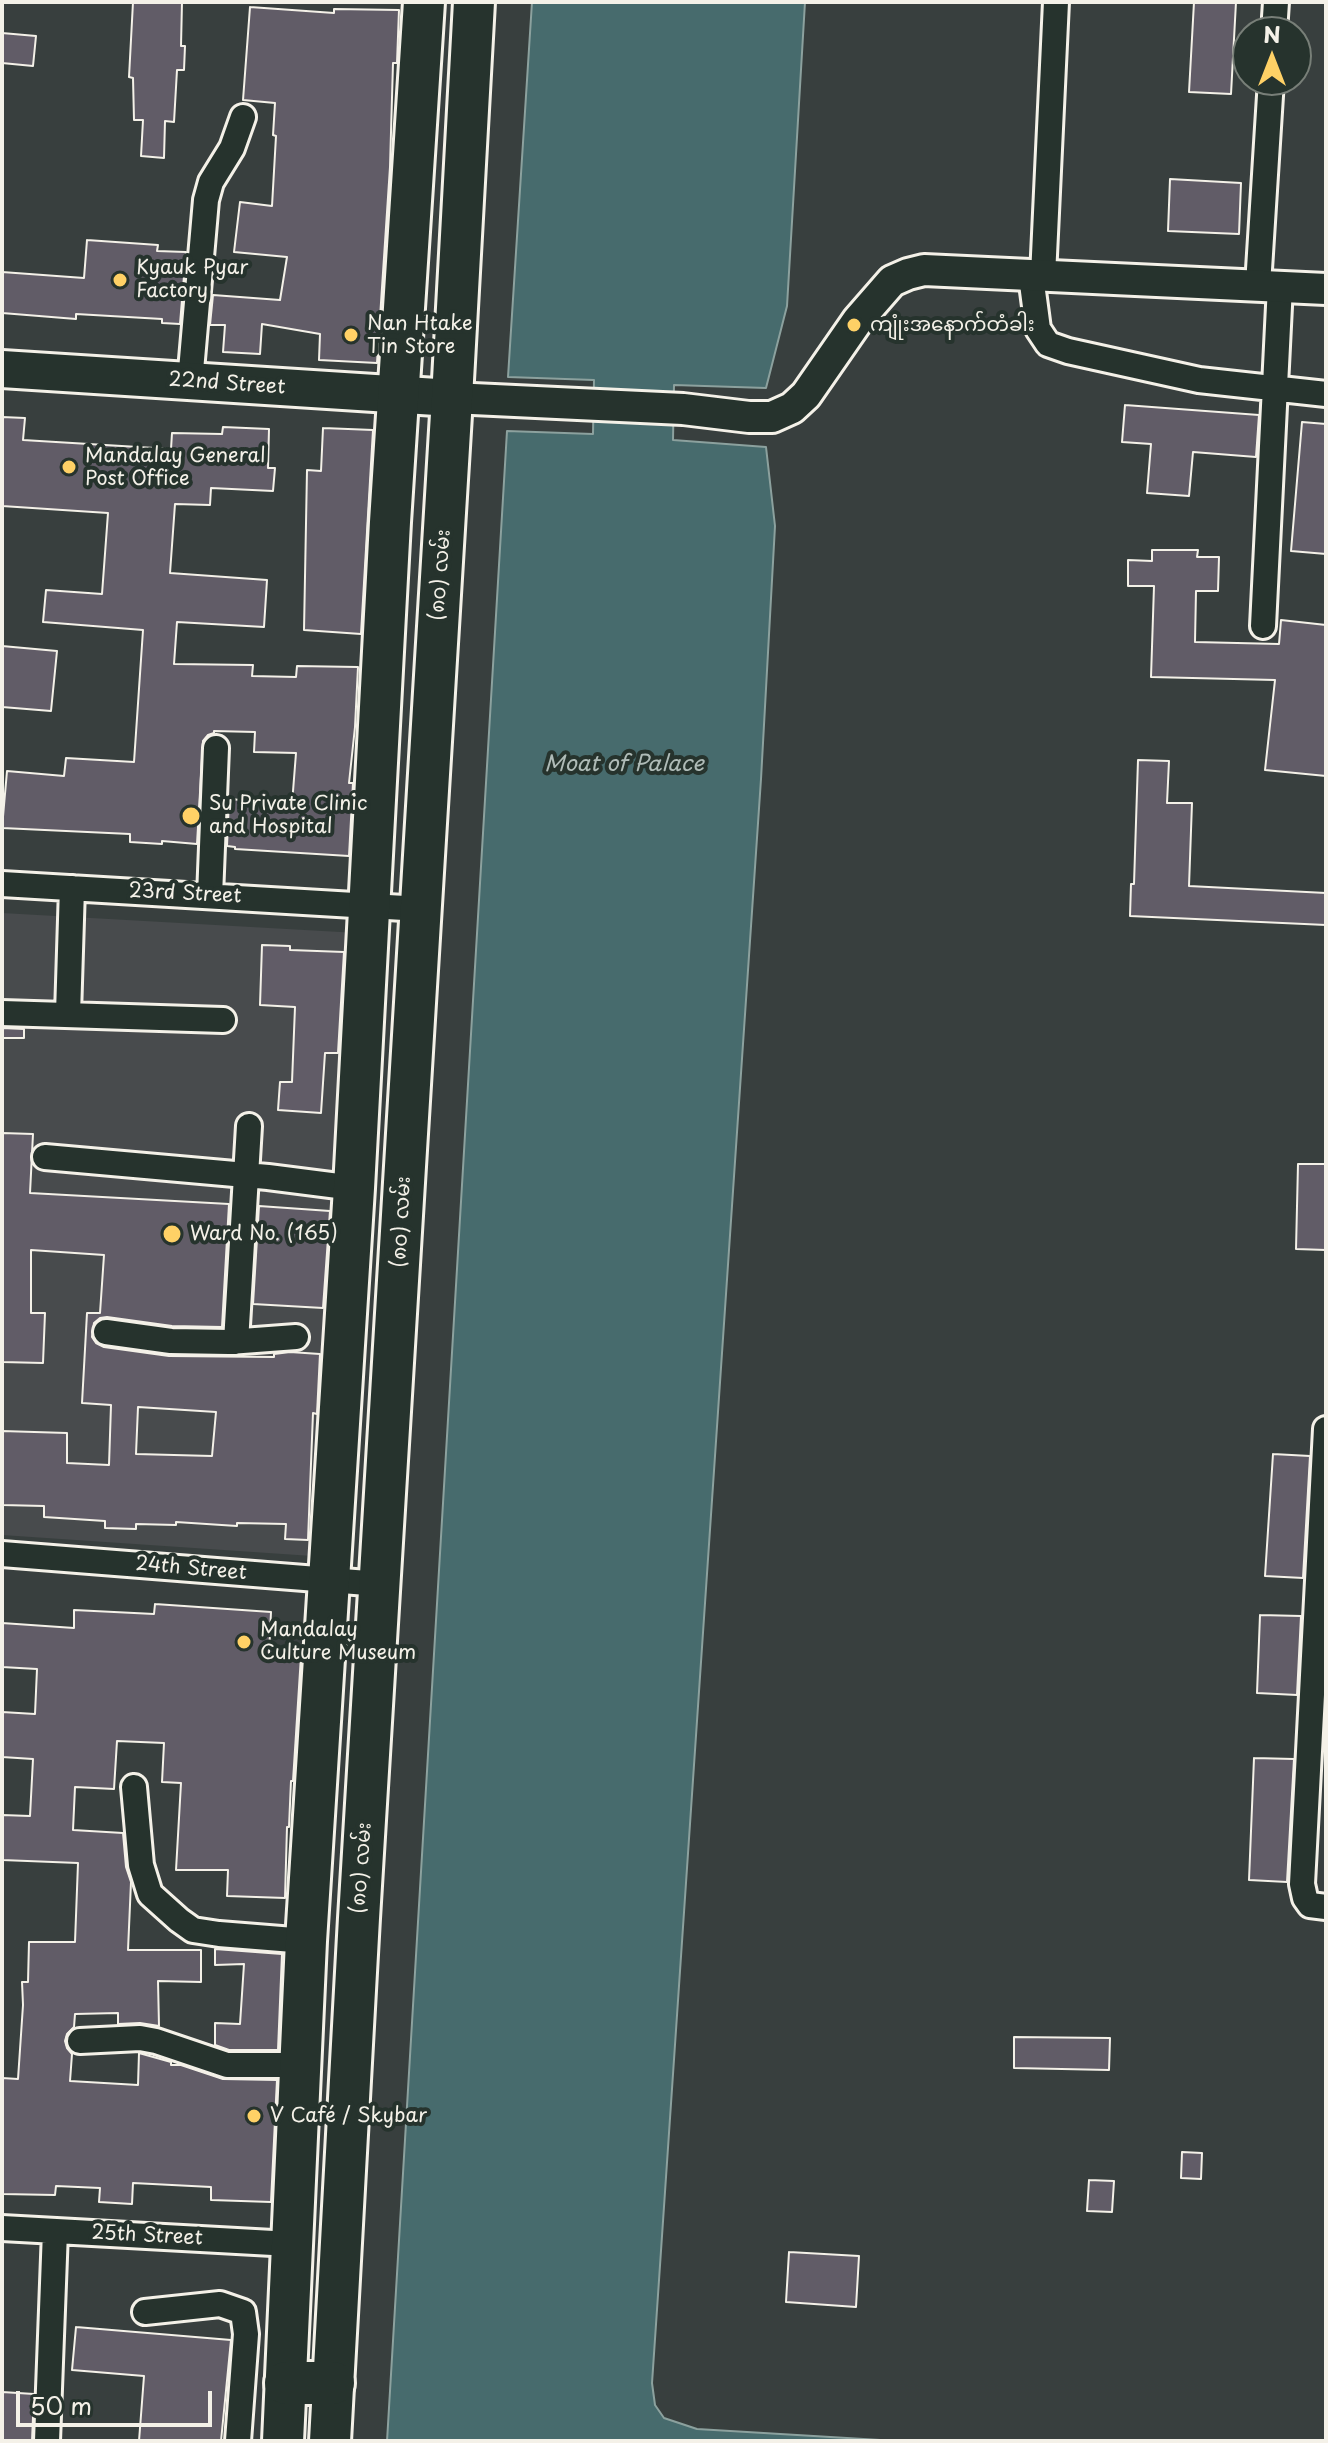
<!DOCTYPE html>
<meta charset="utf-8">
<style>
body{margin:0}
#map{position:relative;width:1328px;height:2443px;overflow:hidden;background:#383f3e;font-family:"Playpen Sans",sans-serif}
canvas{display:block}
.frame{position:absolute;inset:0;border:4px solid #f4f1e8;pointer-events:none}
.north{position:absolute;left:1232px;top:16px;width:80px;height:80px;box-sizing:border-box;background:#26332d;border:2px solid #787f78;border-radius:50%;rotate:0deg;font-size:22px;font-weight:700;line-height:32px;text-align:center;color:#f4f1e8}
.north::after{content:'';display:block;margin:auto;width:28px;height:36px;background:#ffd166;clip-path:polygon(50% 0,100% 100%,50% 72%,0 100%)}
.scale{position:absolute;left:16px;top:2391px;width:196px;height:36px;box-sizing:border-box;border:4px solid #f4f1e8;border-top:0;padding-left:10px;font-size:24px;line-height:28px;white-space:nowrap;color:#f4f1e8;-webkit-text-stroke:6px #26332d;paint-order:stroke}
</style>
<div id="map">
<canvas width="1328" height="2443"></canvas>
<div class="frame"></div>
<div class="north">N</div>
<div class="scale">50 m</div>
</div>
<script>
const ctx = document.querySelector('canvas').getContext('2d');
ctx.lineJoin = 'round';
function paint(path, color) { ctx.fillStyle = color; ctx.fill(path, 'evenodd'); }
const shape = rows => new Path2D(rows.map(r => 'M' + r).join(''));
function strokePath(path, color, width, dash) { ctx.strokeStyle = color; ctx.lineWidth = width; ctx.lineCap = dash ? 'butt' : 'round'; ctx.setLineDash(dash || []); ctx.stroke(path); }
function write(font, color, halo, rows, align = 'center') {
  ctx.font = font + ' "Playpen Sans","Noto Sans Myanmar",sans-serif'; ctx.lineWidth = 8; ctx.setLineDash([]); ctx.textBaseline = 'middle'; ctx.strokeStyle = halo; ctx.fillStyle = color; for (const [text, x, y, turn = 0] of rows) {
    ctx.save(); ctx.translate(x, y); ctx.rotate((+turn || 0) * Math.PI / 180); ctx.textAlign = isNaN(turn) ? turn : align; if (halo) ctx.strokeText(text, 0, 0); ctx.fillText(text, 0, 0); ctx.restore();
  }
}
const built = shape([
 [2,913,358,933,327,1557,2,1535]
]);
const water = shape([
 [532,2,805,2,787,306,766,388,674,385,673,440,766,447,775,526,761,779,652,2383,655,2405,664,2418,697,2429,897,2441,387,2441,507,431,593,434,594,380,508,377,532,2]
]);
const building = shape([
 [133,2,182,2,181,46,185,46,184,70,177,70,174,122,165,121,164,158,141,156,143,120,134,120,133,78,129,77,133,2],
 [1194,2,1236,2,1231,94,1189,92,1194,2],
 [250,7,334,13,334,9,399,10,397,63,393,63,390,167,377,363,319,360,320,334,262,324,260,354,223,352,225,325,210,325,213,295,280,300,287,257,234,252,240,202,272,206,276,136,273,135,275,103,243,100,250,7],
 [2,33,36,36,33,66,2,63,2,33],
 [1170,179,1241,183,1239,234,1168,231,1170,179],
 [87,240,158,245,157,251,186,252,180,324,162,323,162,319,76,314,76,319,2,313,2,272,84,278,87,240],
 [1125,405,1259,415,1256,457,1193,452,1189,496,1147,493,1151,444,1122,442,1125,405],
 [2,417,25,418,23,440,171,449,172,433,222,434,223,427,269,429,268,468,275,468,273,491,211,488,210,505,175,504,170,573,267,580,264,627,177,622,174,664,253,665,252,676,296,677,297,666,358,667,355,727,349,783,353,783,349,856,235,849,235,847,227,846,229,799,292,804,296,753,254,752,255,732,214,731,214,733,208,735,203,741,197,844,162,841,162,844,130,842,130,834,2,828,7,771,64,776,66,758,134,762,143,630,43,622,46,590,102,594,108,513,2,506,2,417],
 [1302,422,1326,424,1326,554,1291,551,1302,422],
 [323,428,373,430,361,634,304,630,307,470,321,471,323,428],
 [1152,550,1198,550,1197,557,1219,557,1218,591,1196,591,1195,642,1279,644,1281,620,1326,625,1326,776,1265,770,1275,680,1151,677,1154,586,1128,586,1128,560,1152,561,1152,550],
 [2,646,57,651,51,711,2,707,2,646],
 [1138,760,1169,761,1167,803,1192,803,1189,886,1326,893,1326,925,1130,916,1131,884,1134,884,1138,760],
 [262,945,290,946,290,950,344,952,338,1053,325,1053,321,1113,278,1110,280,1082,292,1082,295,1007,260,1005,262,945],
 [2,1028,24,1029,24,1038,2,1038,2,1028],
 [2,1133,33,1134,30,1193,229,1204,222,1327,172,1326,107,1317,100,1318,94,1323,92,1337,96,1343,104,1347,169,1356,274,1357,274,1354,290,1352,320,1354,317,1414,313,1413,308,1540,285,1539,286,1524,237,1523,237,1526,176,1522,176,1525,136,1524,136,1529,105,1528,105,1521,44,1517,44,1506,2,1505,2,1431,67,1433,67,1463,109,1465,111,1405,82,1403,87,1313,100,1313,104,1255,31,1250,31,1313,45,1313,43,1363,2,1362,2,1133],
 [138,1407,216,1412,212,1456,136,1454,138,1407],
 [1298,1164,1326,1164,1326,1250,1296,1249,1298,1164],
 [259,1206,330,1211,323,1308,253,1304,259,1206],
 [1273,1454,1310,1456,1303,1578,1265,1576,1273,1454],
 [155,1604,271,1612,269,1654,301,1656,293,1781,291,1781,289,1827,287,1827,285,1898,227,1896,228,1870,176,1870,181,1783,162,1782,164,1743,117,1741,114,1789,75,1787,73,1830,123,1833,126,1867,131,1882,128,1950,201,1950,201,1982,158,1981,159,2026,140,2023,118,2024,118,2013,75,2014,74,2027,67,2034,65,2041,67,2048,72,2054,70,2081,138,2085,139,2053,171,2062,171,2065,181,2065,223,2079,277,2080,271,2202,211,2200,211,2187,133,2183,132,2204,99,2202,100,2188,56,2186,55,2195,2,2194,2,2078,18,2079,23,2005,22,1982,28,1982,29,1942,75,1942,78,1863,2,1860,2,1815,30,1816,33,1759,2,1757,2,1712,35,1714,37,1669,2,1667,2,1623,74,1628,74,1610,154,1614,155,1604],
 [1260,1615,1301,1616,1297,1695,1257,1693,1260,1615],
 [1254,1758,1294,1759,1287,1882,1249,1880,1254,1758],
 [215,1949,282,1954,278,2050,229,2050,215,2045,215,2023,240,2024,244,1964,215,1965,215,1949],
 [1014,2037,1110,2038,1109,2070,1014,2068,1014,2037],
 [1182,2152,1202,2153,1201,2179,1181,2178,1182,2152],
 [1089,2180,1114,2181,1112,2212,1087,2211,1089,2180],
 [789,2252,859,2256,856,2307,786,2302,789,2252],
 [76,2327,231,2340,221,2441,139,2441,144,2376,72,2370,76,2327],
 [2,2392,34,2394,32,2441,2,2441,2,2392]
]);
const minor = shape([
 [1274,32,1276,2],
 [1031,276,1038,329,1048,344,1068,351,1199,380,1326,394],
 [1043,276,1056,2],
 [1258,285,1271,80],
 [190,382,206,200,211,182,232,148,243,117],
 [1263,626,1280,286],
 [2,884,421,909],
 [210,896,216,748],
 [2,1013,223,1020],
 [68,1014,72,888],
 [45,1157,268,1177,354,1188],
 [106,1332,171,1341,229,1342,296,1337],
 [236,1342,249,1126],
 [1326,1429,1302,1884,1305,1898,1310,1905,1326,1907],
 [2,1554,380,1584],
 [134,1787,141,1865,150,1894,179,1920,193,1930,219,1934,306,1941],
 [80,2041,140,2038,156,2041,227,2065,299,2065],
 [2,2228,291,2244],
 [145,2312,220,2304,243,2312,246,2334,238,2441],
 [47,2441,55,2231]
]);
const tertiary = shape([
 [452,398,683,409,749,417,772,417,792,408,806,395,858,320,892,281,908,274,924,270,1326,289]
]);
const secondary = shape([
 [2,369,452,398]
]);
const primary = shape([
 [283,2441,306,1941,354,1188,390,522,424,2],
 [330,2441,359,1918,452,398,474,2]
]);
const trunk = shape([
 [286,2383,333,2383]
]);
const markers = [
 [120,280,8,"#ffd166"],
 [854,325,8,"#ffd166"],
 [351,335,8,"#ffd166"],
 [69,467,8,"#ffd166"],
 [191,816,10,"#ffd166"],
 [172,1234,10,"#ffd166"],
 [244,1642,8,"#ffd166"],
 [254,2116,8,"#ffd166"]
];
const poiNames = [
 ["Kyauk Pyar",136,268],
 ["Factory",136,291],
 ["Nan Htake",367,324],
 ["Tin Store",367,347],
 ["ကျုံးအနောက်တံခါး",870,325],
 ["Mandalay General",85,456],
 ["Post Office",85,479],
 ["Su Private Clinic",209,804],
 ["and Hospital",209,827],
 ["Ward No. (165)",190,1234],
 ["Mandalay",260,1630],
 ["Culture Museum",260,1653],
 ["V Café / Skybar",270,2116]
];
const streetNames = [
 ["22nd Street",227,384,4],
 ["(၈၀) လမ်း",441,575,-86],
 ["23rd Street",185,894,3],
 ["(၈၀) လမ်း",402,1222,-87],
 ["24th Street",191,1569,5],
 ["(၈၀) လမ်း",362,1868,-86],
 ["25th Street",147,2236,3]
];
const waterNames = [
 ["Moat of Palace",624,765]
];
paint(built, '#484b4d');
paint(water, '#476b6d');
strokePath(water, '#8ca19e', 2);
paint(building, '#615c67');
strokePath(building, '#f4f1e8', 2);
strokePath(minor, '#f4f1e8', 30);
strokePath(tertiary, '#f4f1e8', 36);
strokePath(secondary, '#f4f1e8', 42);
strokePath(primary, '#f4f1e8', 46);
strokePath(trunk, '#f4f1e8', 48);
strokePath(minor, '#26332d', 24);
strokePath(tertiary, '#26332d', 30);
strokePath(secondary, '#26332d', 36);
strokePath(primary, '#26332d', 40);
strokePath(trunk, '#26332d', 42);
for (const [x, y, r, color] of markers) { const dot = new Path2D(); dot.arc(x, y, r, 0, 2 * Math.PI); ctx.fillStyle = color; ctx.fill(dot); strokePath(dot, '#26332d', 3); }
write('20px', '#f4f1e8', '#26332d', poiNames, 'left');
write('20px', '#f4f1e8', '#26332d', streetNames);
write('italic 22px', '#afbbb7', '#26332d', waterNames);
</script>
